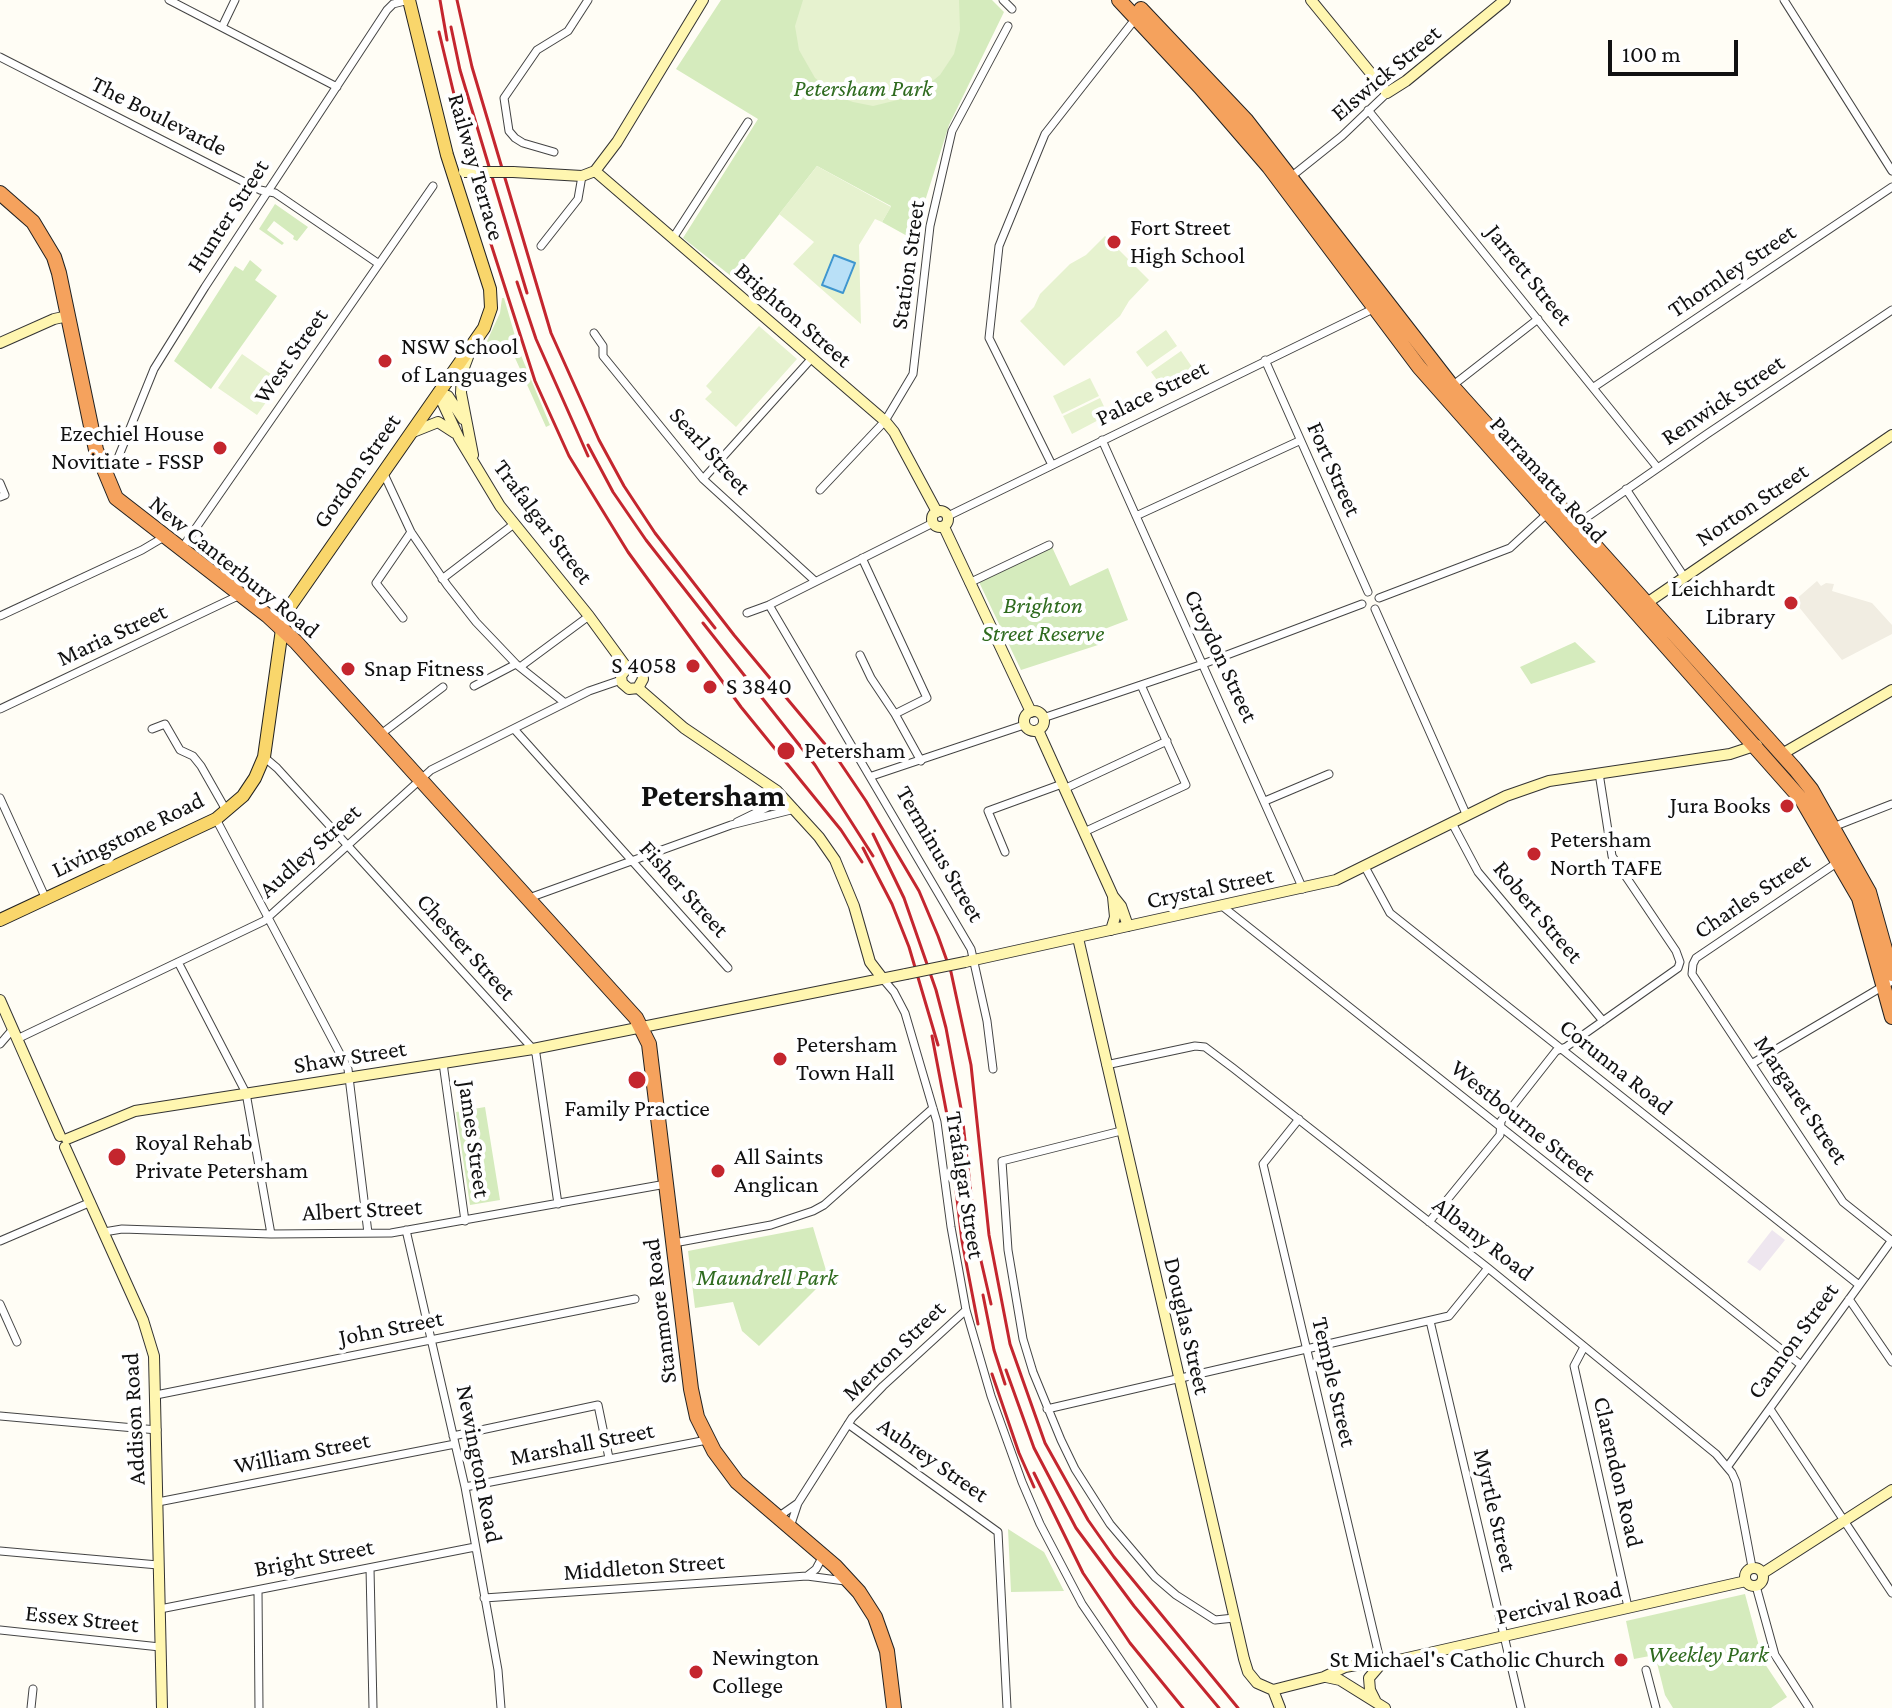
<!DOCTYPE html>
<style>
body{margin:0}
#map{position:relative;width:1892px;height:1708px;overflow:hidden;background:#fffdf5;font-family:"Crimson Pro",serif}
canvas{display:block}
.scale{position:absolute;left:1608px;top:40px;width:130px;height:36px;box-sizing:border-box;border:4px solid #111;border-top:0;padding-left:10px;font-size:24px;line-height:28px;white-space:nowrap;color:#111;-webkit-text-stroke:6px #fff;paint-order:stroke}
</style>
<div id="map">
<canvas width="1892" height="1708"></canvas>
<div class="scale">100 m</div>
</div>
<script>
const ctx = document.querySelector('canvas').getContext('2d');
ctx.lineJoin = 'round';
function paint(path, color) { ctx.fillStyle = color; ctx.fill(path, 'evenodd'); }
const shape = rows => new Path2D(rows.map(r => 'M' + r).join(''));
function strokePath(path, color, width, dash) { ctx.strokeStyle = color; ctx.lineWidth = width; ctx.lineCap = dash ? 'butt' : 'round'; ctx.setLineDash(dash || []); ctx.stroke(path); }
function write(font, color, halo, rows, align = 'center') {
  ctx.font = font + ' "Crimson Pro",serif'; ctx.lineWidth = 8; ctx.setLineDash([]); ctx.textBaseline = 'middle'; ctx.strokeStyle = halo; ctx.fillStyle = color; for (const [text, x, y, turn = 0] of rows) {
    ctx.save(); ctx.translate(x, y); ctx.rotate((+turn || 0) * Math.PI / 180); ctx.textAlign = isNaN(turn) ? turn : align; if (halo) ctx.strokeText(text, 0, 0); ctx.fillText(text, 0, 0); ctx.restore();
  }
}
const industrial = shape([
 [1772,1230,1785,1240,1760,1271,1747,1262]
]);
const green = shape([
 [721,0,992,0,1004,12,949,125,925,201,918,242,882,222,891,206,817,166,731,276,683,238,758,119,676,69],
 [275,204,308,227,297,241,293,239,294,236,274,221,267,230,284,243,282,245,259,229],
 [250,260,262,270,255,280,277,296,211,389,174,361,235,266,243,271],
 [502,298,504,298,520,353,550,425,546,427,507,340,493,346,487,358,481,354,500,313],
 [1052,547,1070,586,1108,568,1128,620,1094,633,1098,645,1021,670,979,582],
 [1575,642,1596,662,1531,684,1520,667],
 [485,1107,500,1200,470,1205,456,1112],
 [813,1227,828,1277,759,1346,742,1331,733,1302,695,1308,688,1251],
 [1008,1529,1044,1552,1064,1591,1011,1592],
 [1745,1594,1763,1661,1787,1697,1771,1708,1673,1708,1665,1695,1655,1655,1634,1659,1626,1621]
]);
const pitch = shape([
 [803,0,959,0,960,30,954,54,940,75,914,96,873,106,853,102,839,97,815,78,799,50,795,26],
 [817,166,891,207,882,222,875,219,859,245,861,324,793,264,814,242,779,214],
 [1105,236,1149,280,1129,301,1120,316,1064,366,1020,321,1034,307,1040,294,1070,264,1086,255],
 [759,326,797,359,736,427,705,399,712,392,706,386],
 [1166,330,1177,346,1147,367,1136,352],
 [1181,351,1192,367,1163,388,1151,372],
 [242,354,281,381,257,415,218,388],
 [1090,378,1099,396,1062,414,1053,396],
 [1100,398,1108,415,1072,434,1063,416]
]);
const plaza = shape([
 [1817,581,1821,586,1826,583,1834,584,1832,591,1872,603,1892,625,1892,634,1842,660,1794,601]
]);
const water = shape([
 [834,255,855,263,843,293,822,285,834,255]
]);
const street = shape([
 [169,0,337,87],
 [1003,0,1012,9],
 [1784,0,1892,171],
 [222,27,235,0],
 [0,57,260,190,275,193,379,264],
 [1368,110,1657,467],
 [554,152,523,143,515,138,509,131,504,98,537,50,568,31,588,0],
 [1292,176,1342,136,1387,93],
 [673,238,748,122],
 [541,246,578,199,582,176],
 [594,333,603,346,603,356,703,479,815,581],
 [1265,360,1368,592],
 [1452,386,1538,319],
 [1594,387,1892,187],
 [1102,440,1303,889],
 [1052,465,989,338,999,246,1045,134,1136,18],
 [106,472,118,458,154,369,205,287,387,10,393,4,409,0],
 [383,472,411,532,447,585,476,622,516,664,565,703],
 [703,479,812,358],
 [0,483,5,495,0,497],
 [1626,489,1683,575],
 [820,490,885,421,913,374,930,226,952,131,1008,26],
 [948,516,1375,308],
 [1136,516,1299,441],
 [1577,524,1707,434,1892,310],
 [182,548,433,186],
 [862,558,927,698,895,714],
 [442,579,514,524],
 [969,583,1049,545],
 [1379,598,1510,548,1548,513],
 [769,605,971,949,987,1021,993,1069],
 [1375,609,1467,816],
 [747,613,769,605,933,523],
 [0,616,142,550,164,537],
 [403,618,376,583,411,532],
 [860,655,871,678,895,714,921,761],
 [520,667,589,616],
 [474,686,516,664],
 [0,709,240,595],
 [1043,718,1203,664,1362,604],
 [152,729,165,724,180,750,193,756,201,766,226,810],
 [514,729,728,968],
 [381,734,443,687],
 [264,757,277,768,533,1049,536,1054,558,1204],
 [872,776,1024,725],
 [1064,789,1167,741],
 [0,798,46,899],
 [1265,801,1329,774],
 [216,819,348,1069,368,1233],
 [737,822,772,805,777,791],
 [1452,823,1478,872,1603,1021],
 [1833,827,1892,804],
 [1084,832,1186,785,1141,685],
 [1005,852,988,811,1062,784],
 [1838,862,1696,958,1693,964,1692,974,1843,1202,1892,1241],
 [1365,867,1390,913,1859,1285],
 [529,898,731,825,795,809],
 [1222,906,1801,1365],
 [178,962,246,1093,271,1234],
 [883,979,894,992,905,1013,937,1122,951,1227,966,1310,991,1396,1022,1482,1040,1524,1082,1604,1153,1708],
 [17,1039,264,921,431,770,589,691,621,680],
 [0,1044,13,1029],
 [443,1063,465,1221],
 [1753,1063,1892,981],
 [1106,1065,1195,1046,1205,1047,1233,1068,1488,1268,1716,1454,1732,1473,1736,1482,1752,1567],
 [1299,1119,1263,1164,1381,1664],
 [1121,1131,1002,1161,1008,1250,1023,1339,1033,1372,1061,1440,1075,1469,1110,1524,1155,1577,1176,1595,1215,1620,1234,1618],
 [1429,1222,1500,1135,1501,1121,1556,1051,1566,1047,1678,968,1680,962,1676,951,1612,856,1599,773],
 [406,1230,465,1487,498,1670,501,1708],
 [104,1232,122,1229,271,1234,391,1233,666,1184],
 [0,1241,91,1202],
 [674,1243,771,1225,813,1211,824,1205,933,1108],
 [1849,1299,1892,1362],
 [0,1304,17,1342],
 [1430,1321,1521,1708],
 [1584,1347,1574,1366,1628,1607],
 [156,1395,635,1299],
 [1047,1409,1449,1316,1488,1268],
 [1770,1409,1892,1593],
 [0,1416,157,1430],
 [848,1424,998,1532,1007,1708],
 [453,1436,598,1405,609,1458],
 [1728,1466,1892,1240],
 [465,1487,707,1440],
 [158,1502,455,1444],
 [778,1517,798,1503],
 [790,1527,798,1503,852,1418,883,1386,966,1310],
 [0,1551,158,1565],
 [370,1568,373,1708],
 [807,1576,816,1569,823,1556],
 [1756,1586,1775,1655,1809,1708],
 [258,1590,259,1708],
 [484,1598,807,1576,845,1581],
 [160,1609,475,1547],
 [0,1630,160,1647],
 [1646,1670,1656,1708],
 [31,1708,33,1689]
]);
const secondary = shape([
 [1311,0,1387,93,1406,81,1505,0],
 [595,171,885,421,894,432,937,512],
 [513,172,582,176,595,171,617,142,703,0],
 [0,343,54,319,68,316],
 [468,357,462,373,461,393,473,455],
 [438,393,459,438,500,506,589,616,627,668],
 [438,393,448,396,463,419],
 [413,432,438,422,455,433],
 '932 519a8 8 0 1 1 16 0a8 8 0 1 1-16 0Z',
 [944,527,1031,712],
 [1644,605,1892,435],
 [627,668,621,676,622,683,629,689,638,688],
 [627,668,633,667,642,672,643,679,638,688],
 [638,688,684,728,777,791,819,837,835,860,854,906,870,962,883,979],
 '1024 721a10 10 0 1 1 20 0a10 10 0 1 1-20 0Z',
 [1038,730,1113,896,1121,906,1128,926],
 [1782,754,1892,690],
 [1111,930,1115,917,1113,897],
 [1078,938,1244,1659,1248,1672,1257,1683,1273,1690],
 [965,962,1336,880,1506,796,1549,781,1730,754,1757,745],
 [0,1000,60,1136],
 [67,1139,135,1111,533,1049,906,974],
 [65,1147,143,1320,154,1356,162,1708],
 '1745 1577a9 9 0 1 1 18 0a9 9 0 1 1-18 0Z',
 [1763,1573,1892,1490],
 [1326,1677,1340,1680,1385,1708],
 [1273,1690,1324,1677,1345,1667,1367,1663,1381,1664,1746,1581],
 [1273,1690,1280,1708],
 [1375,1700,1370,1690,1369,1678,1381,1664]
]);
const primary = shape([
 [0,920,216,819,243,796,255,778,264,757,284,615,484,328,491,308,490,289,447,155,409,0]
]);
const highway = shape([
 [1119,0,1200,87,1269,167,1419,367,1802,800,1859,898,1892,1017],
 [1141,9,1246,120,1452,386,1795,769,1811,789,1869,892,1892,974],
 [0,193,33,222,54,257,59,273,96,450,116,498,268,616,296,642,636,1018,649,1044,691,1389,697,1417,714,1451,737,1482,835,1566,859,1592,875,1617,887,1651,894,1708]
]);
const rail = shape([
 [440,0,447,40],
 [457,0,472,67,551,333,599,440,624,486,655,533,734,635,839,761,866,801,919,891,938,936,951,972,971,1065,989,1235,1010,1344,1045,1443,1088,1520,1114,1557,1238,1708],
 [451,27,460,70,527,293],
 [439,32,458,111,486,201],
 [474,191,535,381,569,456,628,552,741,707,841,830,862,862],
 [517,282,536,339,588,456],
 [588,445,613,492,646,540,715,628],
 [703,623,815,765,873,856],
 [873,834,904,898,936,990,946,1028,962,1114,976,1239,991,1304],
 [863,848,892,904,909,947,938,1045],
 [932,1036,947,1115,962,1241,978,1324],
 [983,1295,994,1350,1005,1384],
 [1006,1370,1034,1448,1076,1528,1134,1606,1219,1708],
 [992,1374,1019,1453,1034,1487],
 [1034,1473,1083,1573,1130,1643,1183,1708]
]);
const secondaryBridge = shape([
 [464,172,513,172],
 [906,974,965,962]
]);
const markers = [
 [1114,242,8,"#c4262e"],
 [385,361,8,"#c4262e"],
 [220,448,8,"#c4262e"],
 [1791,603,8,"#c4262e"],
 [693,666,8,"#c4262e"],
 [348,669,8,"#c4262e"],
 [710,687,8,"#c4262e"],
 [786,751,10,"#c4262e"],
 [1787,806,8,"#c4262e"],
 [1534,854,8,"#c4262e"],
 [780,1059,8,"#c4262e"],
 [637,1080,10,"#c4262e"],
 [117,1157,10,"#c4262e"],
 [718,1171,8,"#c4262e"],
 [1621,1660,8,"#c4262e"],
 [696,1672,8,"#c4262e"]
];
const streetNames = [
 ["Elswick Street",1386,73,-40],
 ["The Boulevarde",159,116,27],
 ["Railway Terrace",476,167,74],
 ["Hunter Street",228,216,-57],
 ["Station Street",908,265,-82],
 ["Thornley Street",1732,271,-34],
 ["Jarrett Street",1529,275,51],
 ["Brighton Street",793,315,41],
 ["West Street",291,356,-55],
 ["Palace Street",1152,393,-26],
 ["Renwick Street",1723,400,-34],
 ["Searl Street",710,451,48],
 ["Fort Street",1334,469,66],
 ["Gordon Street",357,471,-55],
 ["Parramatta Road",1548,480,48],
 ["Norton Street",1752,505,-34],
 ["Trafalgar Street",543,522,53],
 ["New Canterbury Road",234,567,39],
 ["Maria Street",112,635,-25],
 ["Croydon Street",1221,656,65],
 ["Livingstone Road",128,835,-26],
 ["Audley Street",310,851,-42],
 ["Terminus Street",940,854,60],
 ["Crystal Street",1210,888,-12],
 ["Fisher Street",684,889,48],
 ["Charles Street",1752,896,-34],
 ["Robert Street",1538,912,50],
 ["Chester Street",466,947,48],
 ["Shaw Street",350,1057,-9],
 ["Corunna Road",1616,1067,39],
 ["Margaret Street",1801,1100,56],
 ["Westbourne Street",1523,1121,39],
 ["James Street",474,1139,82],
 ["Trafalgar Street",965,1185,81],
 ["Albert Street",362,1210,-3],
 ["Albany Road",1483,1239,38],
 ["Stanmore Road",660,1311,-97],
 ["Douglas Street",1187,1326,77],
 ["John Street",391,1328,-11],
 ["Cannon Street",1793,1341,-54],
 ["Merton Street",894,1351,-44],
 ["Temple Street",1334,1382,77],
 ["Addison Road",134,1419,-93],
 ["Marshall Street",582,1444,-11],
 ["William Street",302,1453,-11],
 ["Aubrey Street",933,1460,35],
 ["Newington Road",479,1464,79],
 ["Clarendon Road",1618,1472,77],
 ["Myrtle Street",1495,1510,77],
 ["Bright Street",314,1558,-11],
 ["Middleton Street",644,1567,-4],
 ["Percival Road",1559,1603,-13],
 ["Essex Street",82,1619,6]
];
const parkNames = [
 ["Petersham Park",863,89],
 ["Brighton",1043,606],
 ["Street Reserve",1043,634],
 ["Maundrell Park",767,1278],
 ["Weekley Park",1708,1655]
];
const poiNames = [
 ["Fort Street",1130,228],
 ["High School",1130,256],
 ["NSW School",401,347],
 ["of Languages",401,375],
 ["Ezechiel House",204,434,"right"],
 ["Novitiate - FSSP",204,462,"right"],
 ["Leichhardt",1775,589,"right"],
 ["Library",1775,617,"right"],
 ["S 4058",677,666,"right"],
 ["Snap Fitness",364,669],
 ["S 3840",726,687],
 ["Petersham",804,751],
 ["Jura Books",1771,806,"right"],
 ["Petersham",1550,840],
 ["North TAFE",1550,868],
 ["Petersham",796,1045],
 ["Town Hall",796,1073],
 ["Family Practice",637,1109,"center"],
 ["Royal Rehab",135,1143],
 ["Private Petersham",135,1171],
 ["All Saints",734,1157],
 ["Anglican",734,1185],
 ["Newington",712,1658],
 ["College",712,1686],
 ["St Michael's Catholic Church",1605,1660,"right"]
];
const districtNames = [
 ["Petersham",713,796]
];
paint(industrial, '#eee6ef');
paint(green, '#d5ebbd');
paint(pitch, '#e6f2cf');
paint(plaza, '#f1ede2');
paint(water, '#b9e0f7');
strokePath(water, '#3f96cf', 2);
strokePath(street, '#444', 9);
strokePath(secondary, '#333', 12);
strokePath(primary, '#222', 14);
strokePath(highway, '#222', 16);
strokePath(street, '#fff', 7);
strokePath(secondary, '#fff6b0', 10);
strokePath(primary, '#f9d66b', 12);
strokePath(highway, '#f5a25d', 14);
strokePath(rail, '#c4262e', 3);
strokePath(secondaryBridge, '#333', 12, []);
strokePath(secondaryBridge, '#fff6b0', 10);
for (const [x, y, r, color] of markers) { const dot = new Path2D(); dot.arc(x, y, r, 0, 2 * Math.PI); ctx.fillStyle = color; ctx.fill(dot); strokePath(dot, '#fff', 3); }
write('24px', '#111', '#fff', streetNames);
write('italic 24px', '#2f6b1f', '#fff', parkNames);
write('24px', '#111', '#fff', poiNames, 'left');
write('bold 32px', '#111', '#fff', districtNames);
</script>
